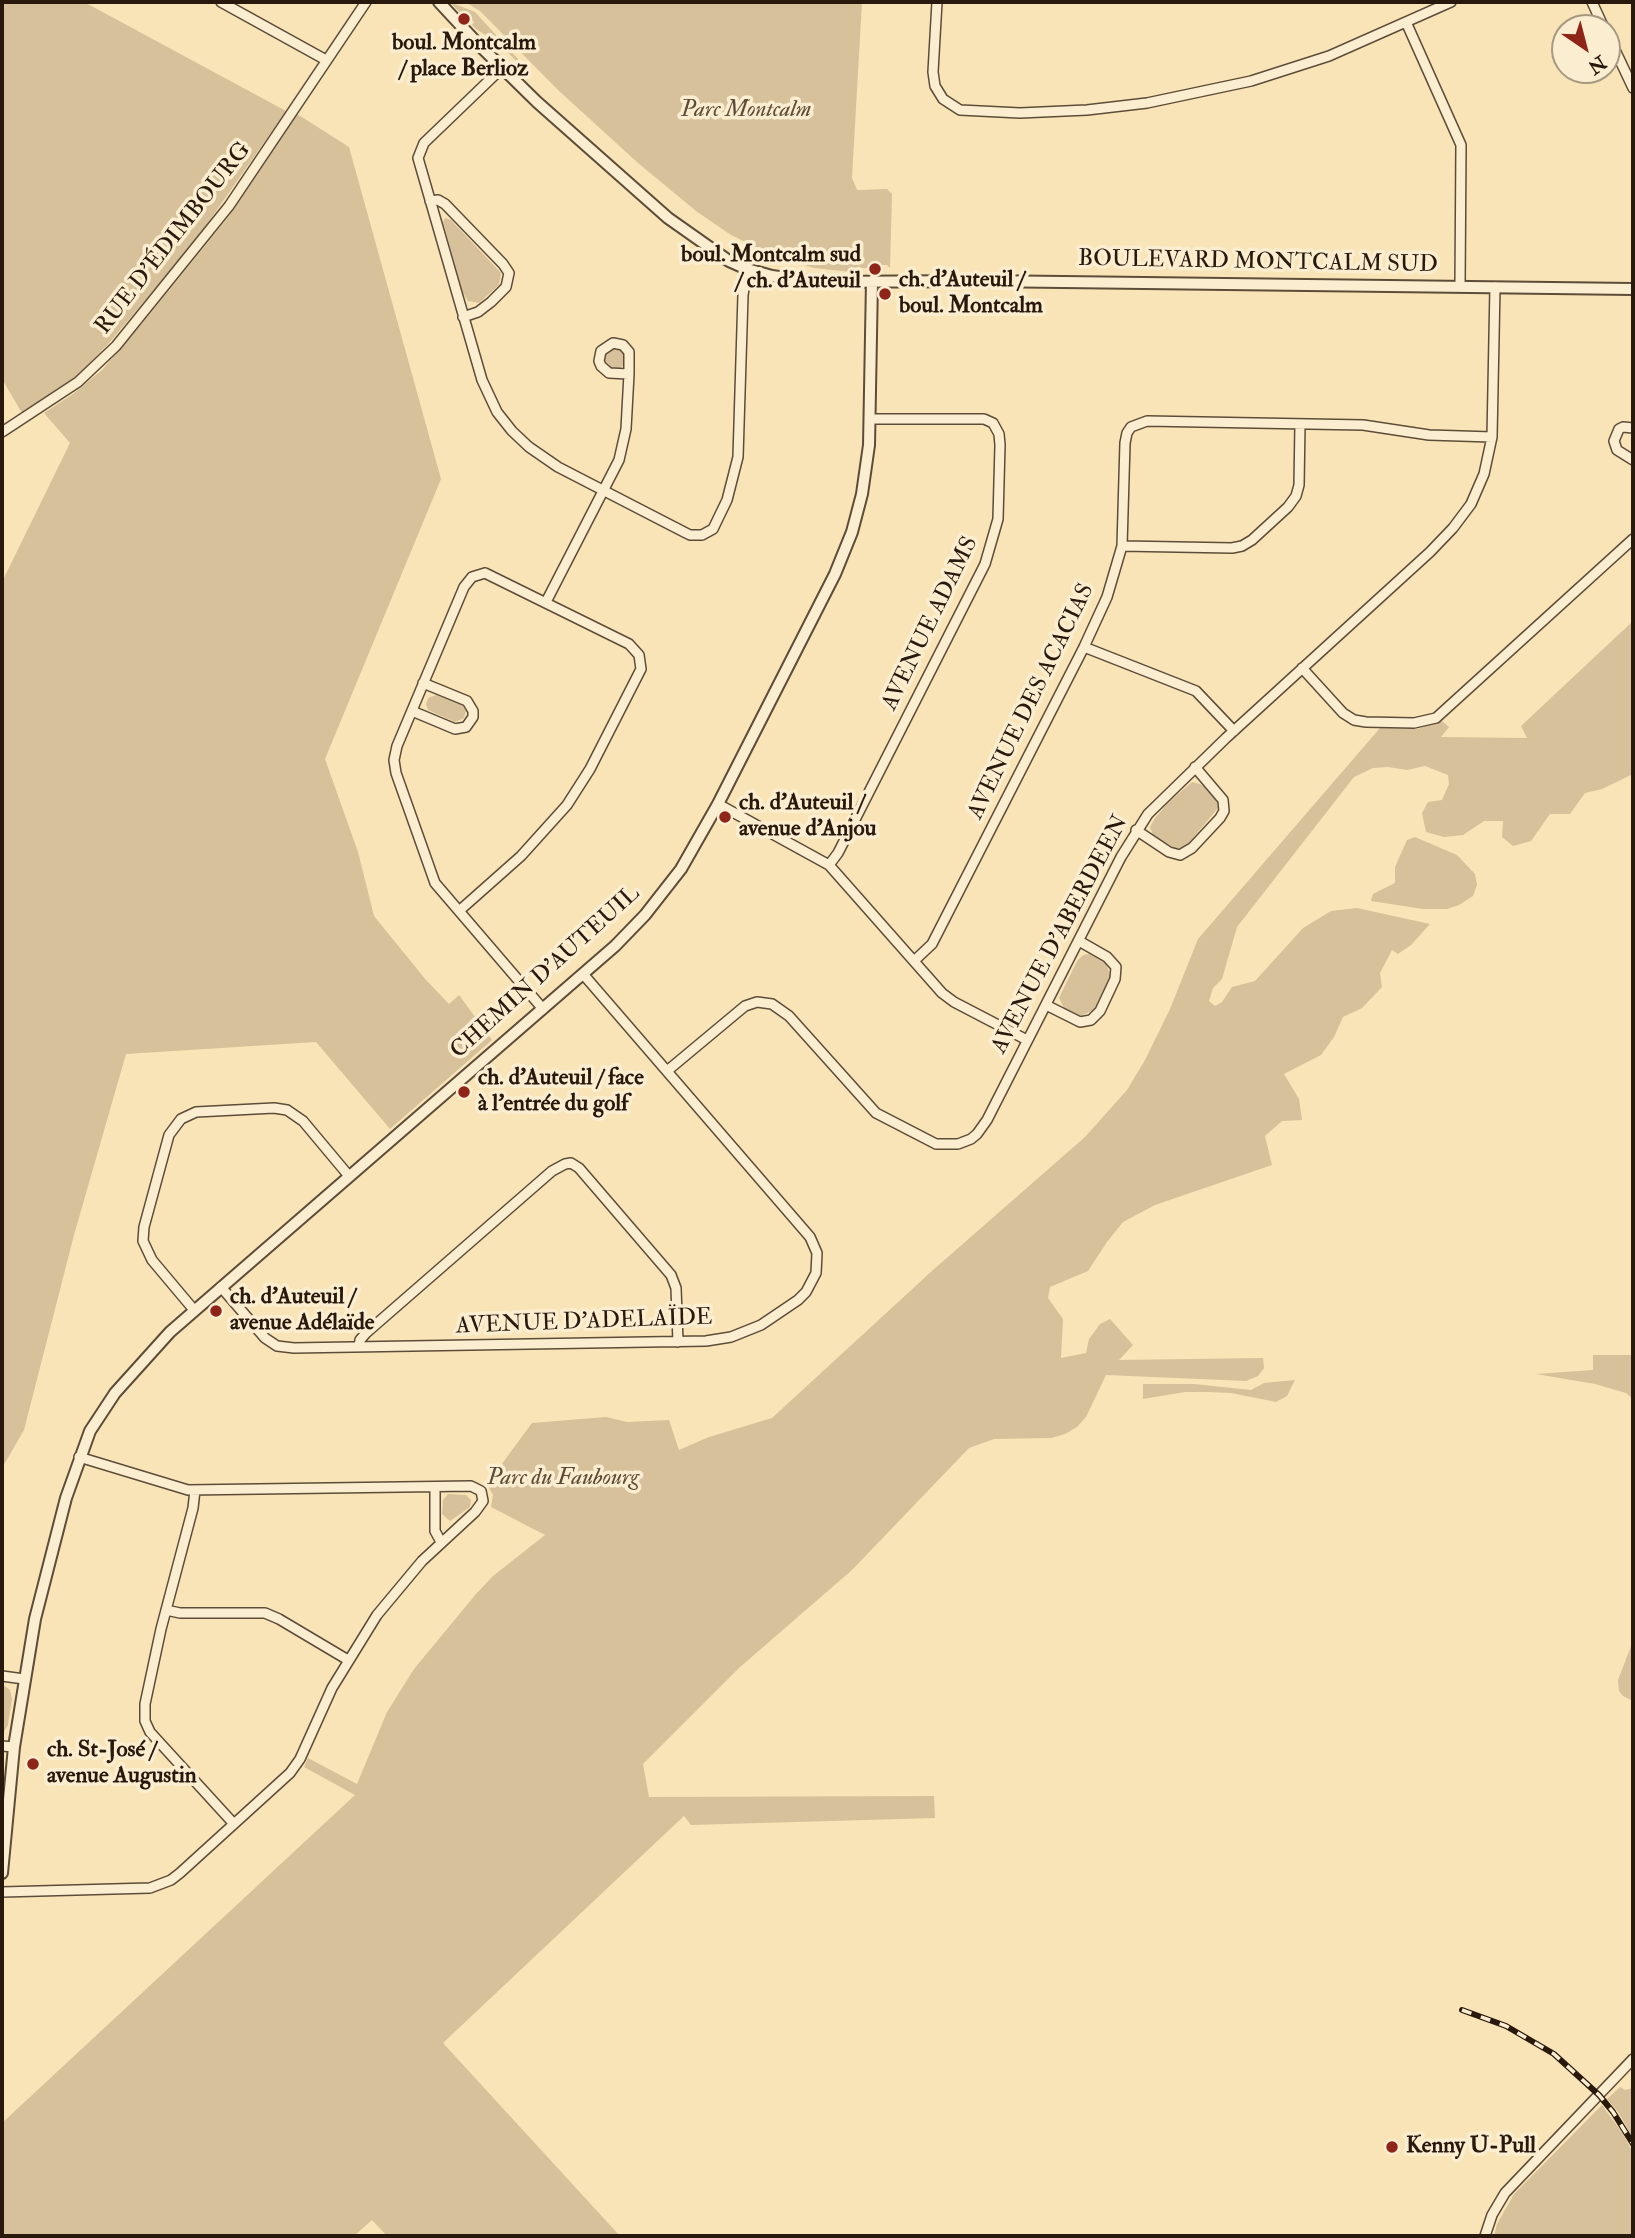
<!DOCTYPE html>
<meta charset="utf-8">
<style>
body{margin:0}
#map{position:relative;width:1635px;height:2238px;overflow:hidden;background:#f9e4b7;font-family:"IM FELL Double Pica",serif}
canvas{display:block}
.frame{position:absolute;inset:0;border:4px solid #29190d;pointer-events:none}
.north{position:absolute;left:1551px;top:14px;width:70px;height:70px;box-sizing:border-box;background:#fbedd0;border:2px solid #a79882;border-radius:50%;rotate:145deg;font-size:19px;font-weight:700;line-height:28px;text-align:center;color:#29190d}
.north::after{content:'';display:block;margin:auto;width:24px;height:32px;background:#8f2418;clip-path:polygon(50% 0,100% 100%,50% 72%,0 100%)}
</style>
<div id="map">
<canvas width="1635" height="2238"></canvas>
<div class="frame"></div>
<div class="north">N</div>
</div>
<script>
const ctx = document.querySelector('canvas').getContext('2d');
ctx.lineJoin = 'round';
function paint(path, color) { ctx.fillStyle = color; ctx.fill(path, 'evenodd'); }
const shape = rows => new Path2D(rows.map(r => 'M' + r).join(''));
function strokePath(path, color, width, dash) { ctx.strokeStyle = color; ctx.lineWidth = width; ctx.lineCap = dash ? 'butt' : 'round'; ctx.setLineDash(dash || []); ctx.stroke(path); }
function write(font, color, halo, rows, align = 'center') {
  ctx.font = font + ' "IM FELL Double Pica",serif'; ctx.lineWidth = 7; ctx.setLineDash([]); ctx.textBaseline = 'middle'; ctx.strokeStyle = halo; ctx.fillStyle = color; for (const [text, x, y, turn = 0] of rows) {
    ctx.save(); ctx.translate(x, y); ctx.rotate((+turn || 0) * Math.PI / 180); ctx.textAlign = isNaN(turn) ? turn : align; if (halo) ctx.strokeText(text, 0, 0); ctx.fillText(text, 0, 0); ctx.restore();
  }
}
const green = shape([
 [2,2,84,2,286,111,198,237,110,342,79,374,22,413,2,379],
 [450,2,475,12,518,59,517,62,500,44,476,29,472,25,474,22,466,13,462,15],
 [465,2,862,2,852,178,857,190,887,189,892,194,890,268,887,265,874,265,874,268,863,268,852,272,814,268,772,255,731,235,696,211,638,163,558,90,480,11],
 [297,114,349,147,441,479,325,759,358,852,374,916,426,980,449,1004,459,995,492,1040,390,1129,316,1042,126,1054,74,1235,24,1430,2,1468,2,582,70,443,44,413,73,394,102,370,141,325,230,215],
 [445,218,451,220,501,273,499,285,479,303,468,301,463,293,443,222],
 '604 358a11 11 0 1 1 22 0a11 11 0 1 1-22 0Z',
 [1633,621,1633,774,1602,789,1585,793,1570,814,1550,814,1531,841,1513,846,1502,837,1503,821,1484,821,1463,835,1444,837,1426,832,1422,813,1428,802,1442,800,1449,784,1448,775,1425,766,1407,770,1388,767,1373,768,1354,777,1237,927,1222,979,1213,988,1209,1001,1215,1006,1222,1002,1232,987,1255,981,1303,928,1331,911,1357,908,1430,924,1411,945,1398,954,1392,950,1380,973,1382,987,1362,1008,1343,1017,1334,1037,1321,1055,1284,1074,1299,1099,1302,1120,1282,1121,1265,1136,1272,1165,1155,1205,1123,1222,1107,1242,1088,1271,1050,1287,1048,1298,1063,1319,1061,1358,1086,1353,1089,1339,1100,1324,1110,1319,1133,1345,1119,1360,1263,1358,1264,1368,1258,1376,1246,1381,1106,1375,1086,1417,1077,1427,1065,1434,1051,1438,994,1439,969,1448,852,1570,739,1668,643,1764,649,1797,934,1796,935,1818,691,1825,684,1816,443,2043,620,2236,387,2236,372,2220,354,2236,2,2236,2,2123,355,1795,304,1767,308,1758,357,1784,387,1712,414,1669,476,1594,493,1576,545,1535,491,1507,493,1495,487,1484,532,1423,606,1417,627,1422,669,1420,679,1450,709,1437,772,1418,933,1270,1085,1137,1127,1090,1145,1060,1170,1009,1198,939,1380,728,1418,729,1442,721,1449,727,1441,737,1527,738,1521,726],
 [436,695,462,705,466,711,464,718,455,722,428,710,426,704,428,698],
 [1192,782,1200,784,1205,787,1217,801,1218,808,1188,844,1182,848,1175,848,1153,835,1150,827,1155,818,1169,802],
 [1415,837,1457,855,1475,874,1477,885,1473,896,1459,905,1447,909,1423,909,1371,901,1373,894,1395,883,1395,867,1407,840],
 [1089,954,1107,964,1110,977,1094,1010,1080,1016,1064,1008,1059,998,1077,961,1083,955],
 [1593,1355,1633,1355,1633,1399,1626,1393,1595,1384,1536,1374,1593,1370],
 [1295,1380,1287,1396,1276,1402,1231,1393,1208,1392,1185,1392,1143,1399,1143,1384,1194,1384,1251,1390,1264,1383],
 [448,1494,466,1495,471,1500,470,1507,450,1521,442,1514,443,1500],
 [1633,1641,1633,1701,1623,1696,1619,1691,1618,1680],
 [2,1684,10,1690,12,1699,8,1725,2,1735],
 [1620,2087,1625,2090,1633,2088,1633,2138,1618,2112,1607,2099],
 [1602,2105,1623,2134,1633,2153,1633,2236,1494,2236,1497,2224,1514,2194]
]);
const minor = shape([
 [221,2,326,60],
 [937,2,933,72,935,86,943,99,960,110,1020,113,1087,110,1147,103,1251,81,1329,56,1451,2],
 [1592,2,1604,28],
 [1406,22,1461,145,1460,286],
 [1607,33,1633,88],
 [502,68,424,143,418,158,482,380,497,412,512,431,529,447,558,467,684,532,690,535,702,535,713,529,727,500,738,457,743,295,747,269],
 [430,201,438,200,445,204,503,264,509,273,506,287,491,302,478,312,463,317],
 [613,343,623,345,629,352,629,374,609,373,601,366,599,361,601,351,613,343],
 [1633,428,1623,427,1619,429,1614,441,1617,450,1633,460],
 [2,432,78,382,116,346,229,206,366,2],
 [1122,546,1232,548,1242,546,1252,540,1288,507,1296,496,1299,485,1300,424],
 [485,573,629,644,639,655,641,669,590,769,567,805,521,856,459,911,435,883,396,773,394,760,397,746,464,587,472,577,485,573],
 [546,602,619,460,626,429,629,374],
 [1084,647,1196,691,1234,731],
 [1302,668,1343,713,1354,720,1366,722,1414,723,1436,718,1633,539],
 [412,711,455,729,466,727,473,717,473,711,467,701,423,683],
 [718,804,829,865,942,993,954,1002,1027,1040],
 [1136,830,1169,852,1180,855,1192,848,1220,818,1224,811,1223,800,1195,767],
 [829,865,838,853,985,564,998,519,1000,445,999,434,993,423,984,419,871,419],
 [459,911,543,1009],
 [914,961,932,944,1084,647,1107,597,1122,546,1125,443,1127,433,1131,427,1147,421,1363,425,1429,435,1492,437],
 [1046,1005,1080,1022,1091,1020,1100,1011,1115,979,1116,967,1107,957,1079,941],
 [667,1071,745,1006,757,1002,772,1004,789,1016,876,1113,936,1144,958,1144,971,1139,977,1134,987,1120,1121,857,1148,814,1226,738,1430,552,1453,528,1471,504,1484,474,1492,437,1495,287],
 [221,1287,265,1338,277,1346,294,1348,706,1341,731,1337,761,1325,798,1300,806,1292,816,1273,817,1253,810,1237,583,974],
 [194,1310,152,1260,143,1241,144,1227,169,1135,181,1119,196,1112,274,1108,287,1110,303,1121,349,1176],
 [359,1347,360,1340,366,1333,552,1171,565,1164,571,1163,579,1168,671,1275,676,1288,678,1342],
 [435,1487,435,1531,441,1542],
 [195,1490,193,1508,161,1629,145,1704,145,1721,150,1732,234,1824],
 [166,1610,180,1613,265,1613,279,1619,348,1660],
 [2,1676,24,1679],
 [2,1746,14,1747],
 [2,1892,150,1888,171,1880,180,1873,290,1773,300,1759,332,1688,377,1615,422,1561,475,1512,483,1501,481,1491,471,1486,188,1490,79,1457],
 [1485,2236,1492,2215,1505,2193,1633,2059]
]);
const tertiary = shape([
 [439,2,478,44,537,102,668,218,729,261,747,269,772,276,816,282,981,281,1633,289],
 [2,1873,14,1747,35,1619,66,1498,90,1431,115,1393,170,1332,615,946,645,915,681,869,718,804,835,574,852,532,862,494,869,445,872,281]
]);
const rail = shape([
 [1462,2010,1506,2026,1554,2054,1599,2095,1613,2112,1633,2144]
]);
const markers = [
 [464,19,7,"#8f2418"],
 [875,269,7,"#8f2418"],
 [885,294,7,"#8f2418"],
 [725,817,7,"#8f2418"],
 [464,1092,7,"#8f2418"],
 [216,1311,7,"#8f2418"],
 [33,1764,7,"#8f2418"],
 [1392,2147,7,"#8f2418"]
];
const poiNames = [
 ["boul. Montcalm",464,44,"center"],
 ["/ place Berlioz",464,70,"center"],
 ["boul. Montcalm sud",861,256,"right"],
 ["/ ch. d'Auteuil",861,282,"right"],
 ["ch. d'Auteuil /",899,281],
 ["boul. Montcalm",899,307],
 ["ch. d'Auteuil /",739,804],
 ["avenue d'Anjou",739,830],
 ["ch. d'Auteuil / face",478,1079],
 ["à l'entrée du golf",478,1105],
 ["ch. d'Auteuil /",230,1298],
 ["avenue Adélaïde",230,1324],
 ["ch. St-José /",47,1751],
 ["avenue Augustin",47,1777],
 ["Kenny U-Pull",1406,2147]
];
const parkNames = [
 ["Parc Montcalm",746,111],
 ["Parc du Faubourg",563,1479]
];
const streetNames = [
 ["RUE D'ÉDIMBOURG",174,239,-52],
 ["BOULEVARD MONTCALM SUD",1258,263,1],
 ["AVENUE ADAMS",931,624,-64],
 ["AVENUE DES ACACIAS",1032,702,-64],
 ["AVENUE D'ABERDEEN",1061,935,-62],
 ["CHEMIN D'AUTEUIL",546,973,-42],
 ["AVENUE D'ADELAÏDE",584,1323,-2]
];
paint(green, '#d6c19a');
strokePath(minor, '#5d4c38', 12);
strokePath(tertiary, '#5d4c38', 14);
strokePath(minor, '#fbedd0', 9);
strokePath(tertiary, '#fbedd0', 10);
strokePath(rail, '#29190d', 6);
strokePath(rail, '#fbedd0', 3.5, [10]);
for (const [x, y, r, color] of markers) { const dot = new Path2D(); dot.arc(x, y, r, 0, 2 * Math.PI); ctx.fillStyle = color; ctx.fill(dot); strokePath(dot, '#fbedd0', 2.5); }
write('bold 23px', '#29190d', '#fbedd0', poiNames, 'left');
write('italic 23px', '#5d4b37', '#fbedd0', parkNames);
write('23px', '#29190d', '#fbedd0', streetNames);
</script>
